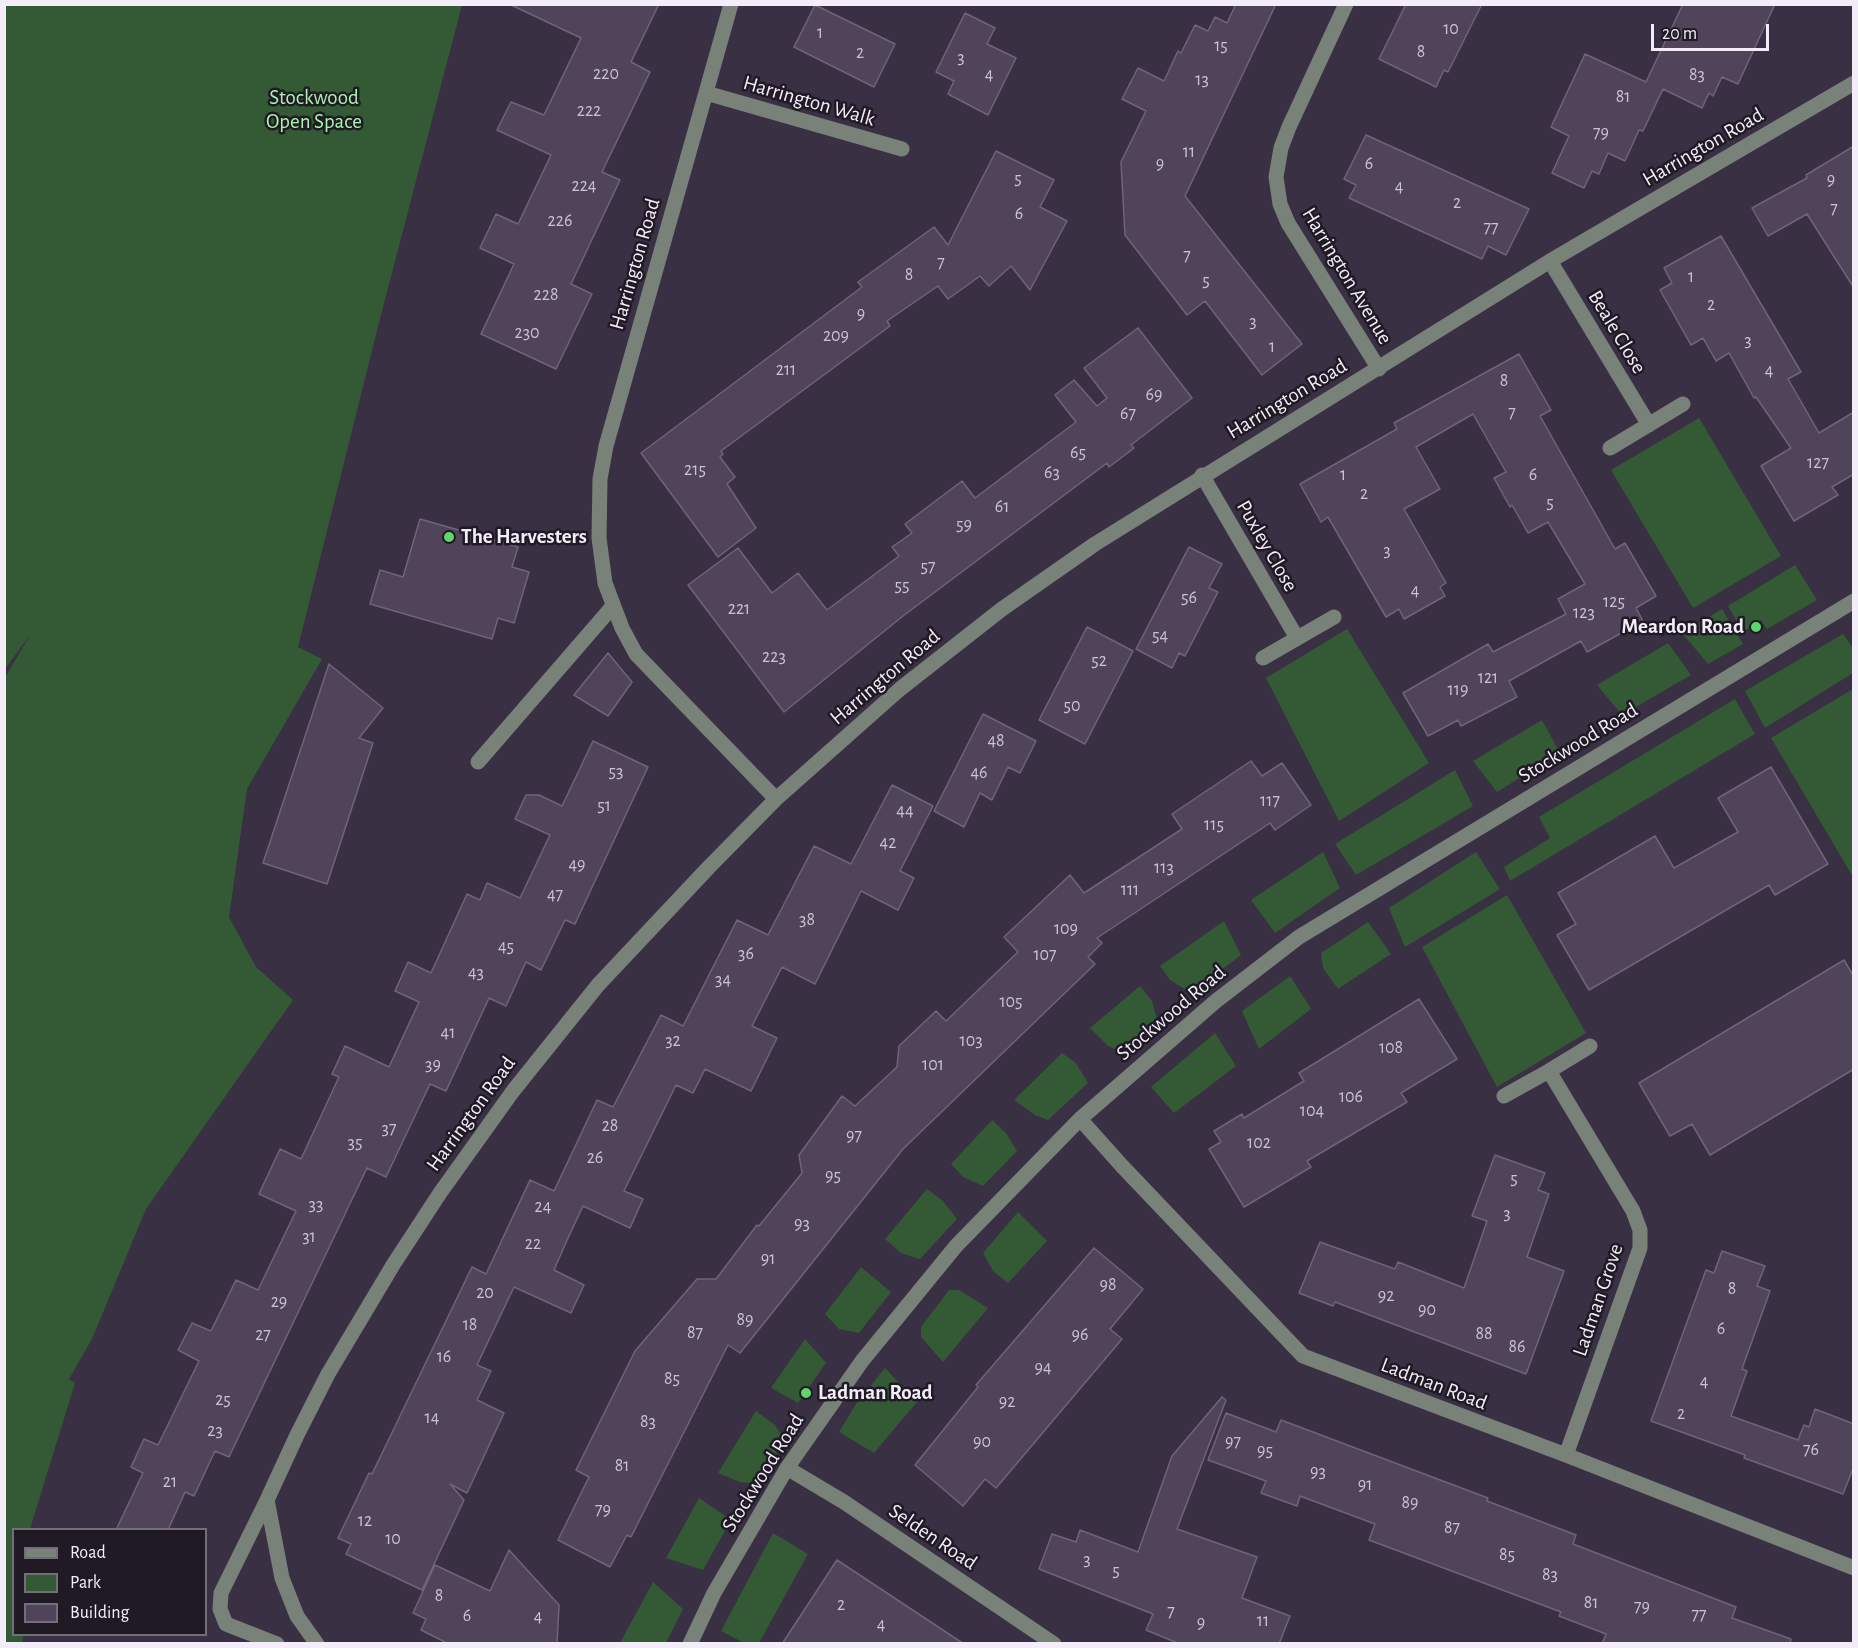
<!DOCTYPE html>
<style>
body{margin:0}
#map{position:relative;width:1858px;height:1648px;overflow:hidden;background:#3a3044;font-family:"Alegreya Sans",sans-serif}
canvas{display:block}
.frame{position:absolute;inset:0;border:6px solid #f3edfa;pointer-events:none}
.legend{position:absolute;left:12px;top:1528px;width:195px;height:108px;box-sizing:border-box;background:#1f1a24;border:2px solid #746e7a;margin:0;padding:8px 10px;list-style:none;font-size:18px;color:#f3edfa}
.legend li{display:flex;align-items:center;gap:12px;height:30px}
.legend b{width:30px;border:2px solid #746e7a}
.scale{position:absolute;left:1651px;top:24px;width:118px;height:27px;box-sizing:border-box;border:3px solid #f3edfa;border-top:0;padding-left:8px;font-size:18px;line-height:21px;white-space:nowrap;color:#f3edfa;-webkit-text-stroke:4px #1f1a24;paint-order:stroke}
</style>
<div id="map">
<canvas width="1858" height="1648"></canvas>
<div class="frame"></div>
<ul class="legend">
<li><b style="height:8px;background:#798279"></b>Road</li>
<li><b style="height:16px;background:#335935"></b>Park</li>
<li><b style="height:16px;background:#4f445a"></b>Building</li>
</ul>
<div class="scale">20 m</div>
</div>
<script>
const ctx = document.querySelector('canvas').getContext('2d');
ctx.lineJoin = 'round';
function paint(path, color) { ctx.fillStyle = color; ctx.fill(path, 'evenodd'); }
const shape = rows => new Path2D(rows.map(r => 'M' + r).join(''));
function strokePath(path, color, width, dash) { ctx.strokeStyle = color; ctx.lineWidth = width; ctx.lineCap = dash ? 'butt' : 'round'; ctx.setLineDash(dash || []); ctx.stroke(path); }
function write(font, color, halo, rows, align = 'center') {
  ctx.font = font + ' "Alegreya Sans",sans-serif'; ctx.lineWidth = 5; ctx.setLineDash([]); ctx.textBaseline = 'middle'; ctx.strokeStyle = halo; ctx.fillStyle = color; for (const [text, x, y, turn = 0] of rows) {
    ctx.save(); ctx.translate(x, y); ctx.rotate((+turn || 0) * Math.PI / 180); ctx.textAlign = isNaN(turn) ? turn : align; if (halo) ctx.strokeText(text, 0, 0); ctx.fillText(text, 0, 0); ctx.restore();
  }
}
const green = shape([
 [5,4,462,5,376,334,298,647,322,659,247,789,229,917,256,967,293,1000,146,1209,92,1339,69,1379,75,1383,30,1529,14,1530,14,1634,23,1635,22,1644,4,1643,4,679,30,635,5,669],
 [1699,418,1781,556,1693,608,1611,470],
 [1795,565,1817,600,1767,629,1761,620,1743,632,1728,606],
 [1722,609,1743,644,1708,664,1682,633],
 [1347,629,1429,763,1339,821,1266,678],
 [1843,634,1853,648,1853,673,1765,728,1745,691],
 [1668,643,1691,675,1622,715,1597,685],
 [1853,689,1853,877,1771,738],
 [1735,699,1755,734,1510,881,1504,867,1550,838,1539,817],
 [1542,720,1560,753,1497,792,1473,761],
 [1455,770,1473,806,1356,875,1335,844],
 [1323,852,1340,888,1275,933,1251,900],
 [1476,852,1500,889,1405,947,1389,908],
 [1507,895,1586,1033,1497,1087,1422,947],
 [1224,921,1241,955,1191,993,1170,980,1160,966],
 [1368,922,1391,954,1338,989,1323,968,1321,953],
 [1290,976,1311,1009,1259,1049,1242,1011],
 [1140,986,1152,1001,1158,1023,1123,1053,1108,1046,1090,1028],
 [1215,1033,1236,1066,1174,1113,1151,1087],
 [1062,1053,1076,1063,1088,1083,1048,1120,1035,1115,1014,1100],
 [992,1120,1006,1133,1017,1151,983,1186,963,1177,951,1164],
 [927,1189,943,1201,957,1219,920,1259,901,1253,885,1239],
 [1018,1212,1047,1241,1008,1283,993,1271,983,1253],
 [861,1267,891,1292,859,1333,839,1329,825,1314],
 [949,1290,959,1290,988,1308,943,1362,921,1337,921,1327],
 [805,1339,826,1363,798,1403,771,1388],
 [885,1368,917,1402,874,1453,839,1432,856,1404],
 [756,1411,775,1425,785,1441,756,1484,740,1482,718,1473],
 [699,1498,731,1520,703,1570,666,1558],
 [773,1533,808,1554,759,1643,744,1643,721,1631],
 [653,1582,683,1609,666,1643,620,1643]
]);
const building = shape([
 [509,4,659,4,631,62,650,72,602,172,620,180,571,284,592,294,556,369,481,334,514,264,480,248,496,214,518,224,551,155,497,130,511,102,544,115,581,38,509,4],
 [1236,4,1276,4,1185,196,1302,344,1262,375,1205,301,1187,315,1125,235,1124,217,1121,162,1146,111,1122,99,1138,68,1164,81,1178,51,1181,53,1195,25,1208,31,1215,17,1227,23,1236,4],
 [1406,4,1482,4,1448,72,1444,70,1436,87,1379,59,1406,4],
 [1683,4,1775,4,1738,84,1722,77,1713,96,1709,93,1702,108,1663,89,1643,131,1639,130,1625,161,1608,153,1599,174,1592,171,1584,188,1552,173,1569,136,1551,127,1585,54,1646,82,1683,4],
 [815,5,895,44,874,87,794,47,815,5],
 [965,13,995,28,987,44,1016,58,988,115,948,94,954,81,936,72,965,13],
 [1366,135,1529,209,1506,255,1488,246,1482,259,1349,198,1356,185,1344,179,1366,135],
 [1854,146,1854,288,1807,214,1768,236,1752,208,1807,178,1806,175,1854,146],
 [996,151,1054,180,1040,207,1067,221,1030,290,1011,266,989,286,980,276,948,299,938,286,887,321,890,326,721,451,723,454,720,457,735,477,727,484,756,528,718,557,641,453,862,287,858,282,934,227,948,245,996,151],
 [1721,236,1801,372,1788,379,1819,433,1854,412,1854,474,1832,487,1838,495,1794,521,1761,466,1791,448,1756,397,1754,398,1729,353,1716,361,1703,338,1691,345,1660,290,1672,283,1664,268,1721,236],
 [1138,328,1192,398,1131,445,1134,448,1109,467,1107,463,903,616,784,712,688,585,738,548,772,593,798,573,827,610,899,556,892,547,912,533,905,524,962,481,975,498,1076,422,1055,395,1074,380,1097,406,1107,398,1084,368,1138,328],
 [1519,354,1551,410,1540,416,1615,549,1625,543,1656,596,1636,608,1643,621,1587,652,1581,641,1509,681,1517,697,1461,726,1458,720,1428,736,1403,693,1488,644,1493,652,1566,614,1558,599,1585,584,1548,522,1528,533,1512,505,1510,507,1494,478,1506,472,1473,414,1416,447,1440,489,1404,509,1446,583,1440,587,1445,596,1404,619,1399,609,1386,617,1328,517,1321,522,1300,484,1397,429,1394,423,1519,354],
 [420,519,518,547,512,567,529,572,514,623,498,618,492,639,370,604,380,570,403,577,420,519],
 [1189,547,1222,564,1209,588,1218,592,1185,656,1179,653,1172,668,1136,649,1189,547],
 [1087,627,1133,651,1085,744,1039,720,1087,627],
 [608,653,632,682,608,716,574,695,608,653],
 [329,664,383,708,359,738,373,743,327,884,263,863,329,664],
 [983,714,1036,741,1020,773,1008,767,992,800,980,793,964,827,934,811,983,714],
 [593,741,648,767,575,924,565,920,541,970,526,962,506,1006,489,998,446,1091,430,1084,386,1177,367,1168,229,1457,215,1451,194,1496,185,1492,168,1530,116,1530,143,1473,131,1467,144,1439,158,1445,199,1361,178,1350,192,1323,211,1331,236,1280,258,1290,296,1211,259,1194,280,1149,301,1159,339,1077,332,1074,345,1046,389,1067,419,1002,395,991,408,962,431,973,467,894,480,900,487,883,520,898,550,835,515,819,526,795,539,795,562,806,593,741],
 [1251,761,1262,776,1282,763,1311,805,1275,830,1270,823,1097,938,1102,943,1088,957,1095,964,903,1149,740,1353,728,1345,631,1537,627,1535,610,1567,558,1540,589,1477,576,1470,635,1351,697,1279,716,1279,757,1225,759,1226,802,1173,799,1155,842,1096,855,1106,897,1067,899,1046,936,1011,946,1021,972,996,1018,952,1004,937,1070,875,1084,893,1182,829,1172,814,1251,761],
 [1771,767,1828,864,1775,895,1769,885,1589,990,1557,935,1576,924,1558,893,1655,836,1674,868,1738,832,1718,798,1771,767],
 [892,785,933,806,900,871,914,878,898,910,861,891,815,984,782,967,752,1026,777,1038,751,1091,705,1069,693,1093,676,1085,624,1191,643,1199,630,1228,583,1206,568,1238,554,1270,584,1285,571,1313,514,1287,477,1365,491,1371,477,1400,504,1413,467,1493,450,1484,464,1500,422,1590,346,1554,351,1544,338,1538,369,1473,372,1474,472,1267,486,1274,530,1180,554,1191,597,1100,613,1107,661,1015,683,1026,737,920,768,935,814,846,851,864,892,785],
 [1844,960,1854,977,1854,1069,1710,1155,1692,1124,1670,1136,1639,1083,1844,960],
 [1419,999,1457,1059,1401,1093,1407,1102,1307,1161,1311,1167,1244,1207,1209,1149,1221,1142,1214,1131,1242,1114,1244,1118,1304,1081,1299,1073,1419,999],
 [1495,1155,1545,1173,1538,1190,1549,1194,1527,1257,1564,1271,1526,1374,1335,1302,1333,1306,1299,1293,1320,1242,1395,1269,1398,1262,1464,1288,1487,1221,1472,1216,1495,1155],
 [1094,1248,1143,1289,1110,1329,1122,1339,996,1488,985,1479,963,1506,915,1465,978,1387,976,1385,1094,1248],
 [1722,1251,1765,1266,1757,1286,1770,1291,1742,1369,1747,1371,1731,1416,1798,1440,1804,1425,1809,1427,1815,1409,1854,1424,1854,1466,1843,1494,1744,1458,1745,1455,1651,1421,1706,1270,1714,1273,1722,1251],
 [1222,1397,1226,1400,1177,1529,1257,1557,1242,1598,1290,1616,1279,1644,1180,1644,1146,1630,1153,1614,1039,1569,1052,1534,1076,1542,1080,1530,1138,1552,1172,1456,1222,1397],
 [1226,1413,1276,1432,1281,1420,1488,1498,1487,1501,1576,1535,1573,1544,1736,1607,1732,1618,1791,1639,1790,1644,1602,1644,1606,1634,1559,1616,1561,1612,1369,1540,1375,1524,1300,1496,1297,1506,1261,1493,1266,1481,1208,1460,1226,1413],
 [509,1550,559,1605,557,1644,449,1644,421,1630,426,1619,413,1613,435,1565,490,1591,509,1550],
 [837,1560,911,1609,964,1644,782,1644,837,1560]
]);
const minor = shape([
 [731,4,606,446,600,479,599,538,605,583,622,628,636,654,776,799],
 [1346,4,1289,127,1281,148,1276,177,1280,204,1288,223,1379,369],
 [706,93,902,149],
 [1550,261,1649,425],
 [1610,448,1683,404],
 [1202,475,1297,638],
 [1263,658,1334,617],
 [478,762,613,606],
 [1504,1096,1549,1071],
 [1080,1119,1122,1166,1303,1356,1566,1455,1854,1568],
 [1566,1455,1640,1248,1640,1230,1633,1211,1549,1071,1590,1046],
 [787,1468,844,1502,1054,1644],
 [267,1500,221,1593,220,1609,226,1624,277,1644],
 [317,1644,297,1616,282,1578,267,1500,297,1435,328,1374,393,1265,440,1193,513,1091,598,985,709,867,776,799,900,689,1002,609,1095,544,1550,261,1854,83],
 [690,1644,714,1593,787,1468,862,1361,956,1246,1080,1119,1216,1001,1299,937,1854,601]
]);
const markers = [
 [449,537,6,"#5fd56b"],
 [1756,627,6,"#5fd56b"],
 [806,1393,6,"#5fd56b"]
];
const numberNames = [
 ["10",1451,29],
 ["1",820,33],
 ["15",1221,46],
 ["8",1421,52],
 ["2",860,53],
 ["3",961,58],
 ["220",606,74],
 ["4",989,75],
 ["83",1697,75],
 ["13",1202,80],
 ["81",1623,97],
 ["222",589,111],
 ["79",1601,133],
 ["11",1189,152],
 ["9",1160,164],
 ["6",1369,164],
 ["5",1018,179],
 ["9",1831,180],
 ["224",584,186],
 ["4",1399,187],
 ["2",1457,203],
 ["7",1834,209],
 ["6",1019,214],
 ["226",560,221],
 ["77",1491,228],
 ["7",1187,256],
 ["7",941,263],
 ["8",909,275],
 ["1",1691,277],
 ["5",1206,281],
 ["228",546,295],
 ["2",1711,305],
 ["9",861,314],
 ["3",1253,322],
 ["230",527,333],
 ["209",836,336],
 ["3",1748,341],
 ["1",1272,347],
 ["211",786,370],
 ["4",1769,371],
 ["8",1504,381],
 ["69",1154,395],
 ["7",1512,413],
 ["67",1128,414],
 ["65",1078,453],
 ["127",1818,463],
 ["215",695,470],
 ["63",1052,473],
 ["1",1343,475],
 ["6",1533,475],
 ["2",1364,494],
 ["5",1550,503],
 ["61",1002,507],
 ["59",964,525],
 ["3",1387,551],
 ["57",928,567],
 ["55",902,586],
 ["4",1415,591],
 ["56",1189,598],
 ["125",1614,602],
 ["221",739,609],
 ["123",1584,613],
 ["54",1160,636],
 ["223",774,657],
 ["52",1099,661],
 ["121",1488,678],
 ["119",1458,690],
 ["50",1072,706],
 ["48",996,741],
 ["53",616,772],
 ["46",979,773],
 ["117",1270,801],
 ["51",604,806],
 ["44",905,811],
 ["115",1214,825],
 ["42",888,843],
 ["49",577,865],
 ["113",1164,868],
 ["111",1130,890],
 ["47",555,895],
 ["38",807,920],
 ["109",1066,929],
 ["45",506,947],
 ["36",746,954],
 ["107",1045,955],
 ["43",476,973],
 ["34",723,980],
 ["105",1011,1002],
 ["41",448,1033],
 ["32",673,1041],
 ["103",971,1041],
 ["108",1391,1048],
 ["39",433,1065],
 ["101",933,1065],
 ["106",1351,1097],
 ["104",1312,1111],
 ["28",610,1126],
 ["37",389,1129],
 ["97",854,1136],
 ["35",355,1143],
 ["102",1259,1143],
 ["26",595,1158],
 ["95",833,1176],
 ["5",1514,1179],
 ["33",316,1205],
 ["24",543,1207],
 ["3",1507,1214],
 ["93",802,1224],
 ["31",309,1237],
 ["22",533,1244],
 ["91",768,1259],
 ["98",1108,1285],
 ["8",1732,1289],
 ["20",485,1293],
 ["92",1386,1296],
 ["29",279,1302],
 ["90",1427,1310],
 ["89",745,1320],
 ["18",470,1325],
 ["6",1721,1329],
 ["87",695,1333],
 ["88",1484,1334],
 ["27",263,1335],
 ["96",1080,1335],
 ["86",1517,1347],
 ["16",444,1357],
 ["94",1043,1368],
 ["85",672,1379],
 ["4",1704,1382],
 ["25",223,1400],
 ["92",1007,1402],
 ["2",1681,1414],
 ["14",432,1418],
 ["83",648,1422],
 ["23",215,1431],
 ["90",982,1442],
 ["97",1233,1442],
 ["76",1811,1450],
 ["95",1265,1451],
 ["81",622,1466],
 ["93",1318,1472],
 ["21",170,1482],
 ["91",1365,1485],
 ["89",1410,1503],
 ["79",603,1510],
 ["12",365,1521],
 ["87",1452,1528],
 ["10",393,1539],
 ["85",1507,1555],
 ["3",1087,1560],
 ["5",1116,1571],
 ["83",1550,1575],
 ["8",439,1596],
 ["81",1591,1603],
 ["2",841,1605],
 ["79",1642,1607],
 ["7",1171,1612],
 ["77",1699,1615],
 ["6",467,1616],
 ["4",538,1617],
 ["11",1263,1621],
 ["9",1201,1623],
 ["4",881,1625]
];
const parkNames = [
 ["Stockwood",314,98],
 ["Open Space",314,122]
];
const streetNames = [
 ["Harrington Walk",809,101,16],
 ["Harrington Road",1703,147,-30],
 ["Harrington Road",635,264,-74],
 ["Harrington Avenue",1347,276,59],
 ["Beale Close",1617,332,59],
 ["Harrington Road",1287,399,-31],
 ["Puxley Close",1267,546,60],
 ["Harrington Road",885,677,-40],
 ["Stockwood Road",1578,743,-31],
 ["Stockwood Road",1171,1013,-40],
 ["Harrington Road",471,1114,-54],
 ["Ladman Grove",1598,1300,-71],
 ["Ladman Road",1434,1384,21],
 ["Stockwood Road",763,1473,-58],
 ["Selden Road",933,1537,34]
];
const poiNames = [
 ["The Harvesters",461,537],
 ["Meardon Road",1744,627,"right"],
 ["Ladman Road",818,1393]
];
paint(green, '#335935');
paint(building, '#4f445a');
strokePath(building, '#6f647b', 1.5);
strokePath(minor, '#798279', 15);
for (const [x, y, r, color] of markers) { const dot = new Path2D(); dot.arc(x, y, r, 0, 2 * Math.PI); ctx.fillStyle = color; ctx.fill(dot); strokePath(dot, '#1f1a24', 2); }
write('18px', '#cac3d2', null, numberNames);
write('21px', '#a8f4ab', '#1f1a24', parkNames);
write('21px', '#f3edfa', '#1f1a24', streetNames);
write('bold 21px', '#f3edfa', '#1f1a24', poiNames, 'left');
</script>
